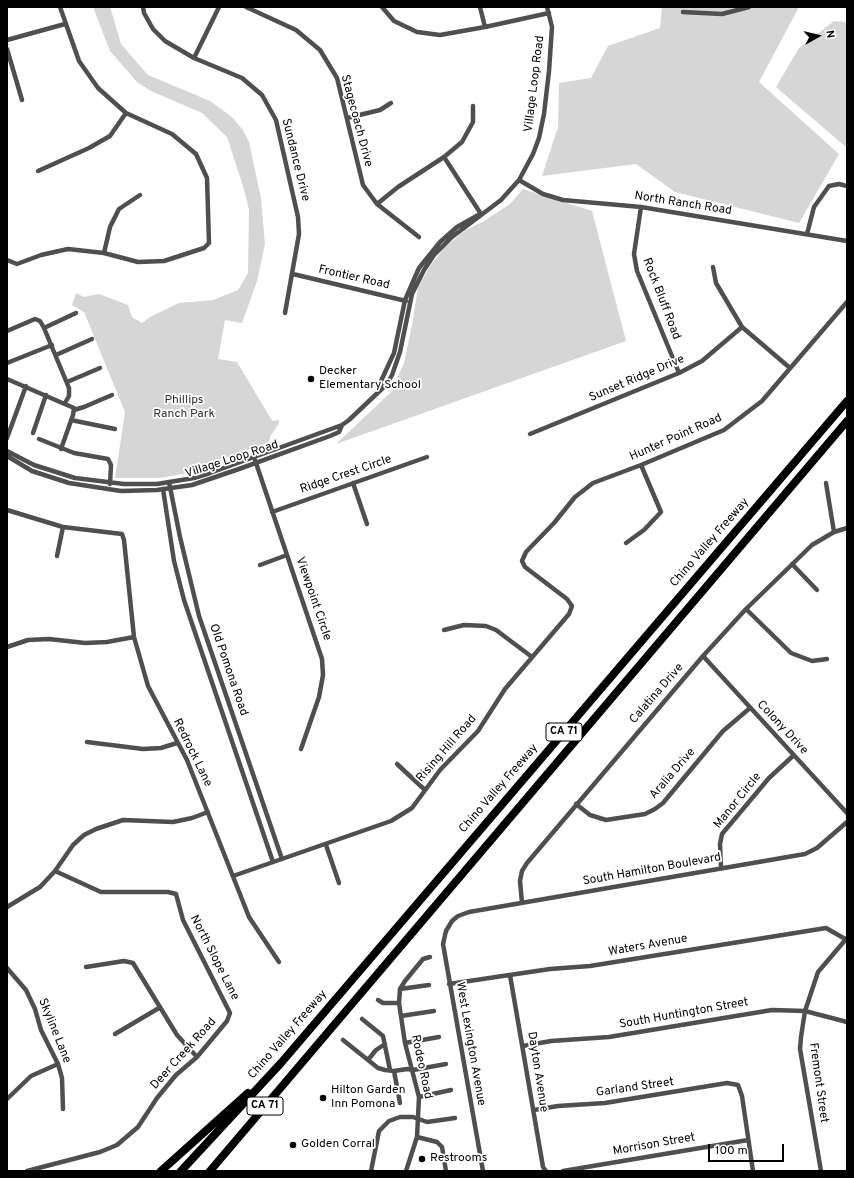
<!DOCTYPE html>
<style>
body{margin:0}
#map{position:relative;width:854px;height:1178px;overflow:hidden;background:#fff;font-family:Overpass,sans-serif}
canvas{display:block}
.frame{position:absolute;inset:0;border:8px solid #000;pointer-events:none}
.north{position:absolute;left:798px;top:16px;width:40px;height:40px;-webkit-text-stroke:3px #fff;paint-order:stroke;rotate:82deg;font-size:11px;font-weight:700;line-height:16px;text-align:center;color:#000}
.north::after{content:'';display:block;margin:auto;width:14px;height:18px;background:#000;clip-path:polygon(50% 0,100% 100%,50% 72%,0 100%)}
.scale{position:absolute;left:708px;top:1144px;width:76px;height:18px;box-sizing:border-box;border:2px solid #000;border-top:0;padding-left:5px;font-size:12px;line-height:14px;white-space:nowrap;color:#000;-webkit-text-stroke:3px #fff;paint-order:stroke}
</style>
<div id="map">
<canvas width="854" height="1178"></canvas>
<div class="frame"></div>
<div class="north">N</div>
<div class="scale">100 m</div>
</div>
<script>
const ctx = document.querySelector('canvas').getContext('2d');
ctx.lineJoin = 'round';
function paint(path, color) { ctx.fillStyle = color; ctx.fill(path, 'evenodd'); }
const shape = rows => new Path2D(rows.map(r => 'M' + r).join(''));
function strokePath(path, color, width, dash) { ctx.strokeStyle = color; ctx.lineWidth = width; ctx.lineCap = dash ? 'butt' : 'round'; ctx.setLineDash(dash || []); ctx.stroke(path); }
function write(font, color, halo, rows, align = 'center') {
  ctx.font = font + ' Overpass,sans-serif'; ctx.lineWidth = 3.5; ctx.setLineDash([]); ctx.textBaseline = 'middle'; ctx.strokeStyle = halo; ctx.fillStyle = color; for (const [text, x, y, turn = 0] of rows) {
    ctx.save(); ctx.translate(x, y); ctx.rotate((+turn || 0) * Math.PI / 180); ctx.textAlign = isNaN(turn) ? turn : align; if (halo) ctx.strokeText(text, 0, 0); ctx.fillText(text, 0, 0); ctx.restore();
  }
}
const green = shape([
 [93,7,110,7,121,44,148,75,210,101,232,117,243,130,249,142,261,198,265,244,257,281,242,323,225,320,218,359,237,362,271,419,273,421,279,420,279,423,270,437,269,443,189,470,184,474,160,478,115,478,125,412,84,312,72,305,76,293,84,297,99,294,128,305,132,317,142,323,150,317,179,303,213,300,238,290,248,273,249,210,243,186,227,137,202,113,151,91,137,82,110,51],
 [662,7,799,7,759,82,839,154,799,223,675,192,636,164,542,176,558,127,559,83,591,78,608,46,660,28],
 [834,21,847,22,847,148,776,87,799,48],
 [523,189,592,211,626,341,336,444,391,392,404,363,412,325,418,287,430,266,445,247,466,230,484,221,510,204]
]);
const street = shape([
 [143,7,144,13,153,29,165,41,194,58,242,78,262,95,276,120,298,217,299,234,285,313],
 [246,7,296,30,320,50,337,78,363,185,377,204,419,237],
 [382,7,394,21,417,32,440,35,485,27,549,13],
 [480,7,485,27],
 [683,12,722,14,749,7],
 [7,40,65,24],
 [7,49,22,100],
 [194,58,219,7],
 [347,118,380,110,391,103],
 [444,157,481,214],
 [38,171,89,148,110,136,126,113],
 [519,180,543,194,563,200,641,207,847,241],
 [377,204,398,187,444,157,462,142,473,122,473,106],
 [641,207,634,254,637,271,679,373],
 [807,234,814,207,829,186,839,184,847,186],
 [104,253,110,227,119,209,140,195],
 [7,260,17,264,41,255,68,249,104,253,138,262,164,261,204,248,209,243,207,178,196,154,172,134,126,113,98,88,79,61,60,7],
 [713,267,716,283,742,327,790,368],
 [293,274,406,301],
 [44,328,69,388,69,396,65,403],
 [7,331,35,319,40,321,44,328,76,313],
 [56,355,92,339],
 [7,363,52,345],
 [7,379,74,408,73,415,61,449],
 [67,382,100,368],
 [380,390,381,381,394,353,405,300,419,268,440,242,457,227,480,214],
 [74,410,84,407,112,395],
 [71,420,115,429],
 [33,433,46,395],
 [530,434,679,373,702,361,742,327],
 [7,438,26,386],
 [39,439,74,453,108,459,111,465,110,484],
 [7,451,34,465,75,478,124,484,157,484,194,478,210,473,342,425,349,420,387,384,392,375,400,352,412,294,424,270,434,255,452,237,501,200,519,180,533,154,539,138,544,114,549,71,552,27,547,7],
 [7,456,32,471,69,483,121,491,157,490,192,485,239,469,330,436,339,432,342,425],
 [255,460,322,659,323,675,319,697,301,749],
 [169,482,180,537,199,616,282,859],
 [353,483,367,524],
 [826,483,834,532],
 [163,489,174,561,184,600,273,862],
 [7,510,63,527,122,534,124,540,134,637,148,686,187,760,249,917,279,962],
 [272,512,427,457],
 [626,543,644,530,661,512,641,465],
 [57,556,63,527],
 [792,564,817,590],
 [260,565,287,555],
 [746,609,791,653,812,661,827,659],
 [444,630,464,625,486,626,496,630,532,657],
 [7,647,28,640,49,639,85,643,107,642,134,637],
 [703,656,847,813],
 [87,742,143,749,161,748,177,743],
 [397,764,425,790],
 [576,804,590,815,606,820,645,814,655,809,663,803,723,731,750,708],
 [326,845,339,883],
 [721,868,720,844,722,834,769,778,794,755],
 [233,876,391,821,412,808,440,770,478,731,505,689,569,614,572,606,567,599,525,567,522,561,526,552,554,523,575,497,593,483,641,465,724,430,762,401,847,302],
 [522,903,520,881,522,871,527,863,703,656,746,609,812,545,834,532,847,528],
 [7,907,40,887,55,871,73,845,84,835,96,829,123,820,173,822,192,818,208,812],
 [86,967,124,961,133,963,177,1035,197,1057],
 [7,968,26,990,35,1009,41,1030,58,1064,62,1078,63,1109],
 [510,975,543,1167,546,1171],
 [449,984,550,969,590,966,826,928,847,940],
 [400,989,429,985],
 [378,1000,383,1003,399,1003],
 [401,1016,434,1011],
 [362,1019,383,1036,390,1070],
 [115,1034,159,1008],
 [343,1040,378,1068,385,1070,394,1071,407,1069,413,1070,446,1064],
 [405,1043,439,1037],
 [523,1046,551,1041,609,1037,772,1010,805,1011,847,1022],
 [368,1060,376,1050,385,1044],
 [394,1071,400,1103],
 [419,1097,451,1090],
 [7,1099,31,1076,58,1064],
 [534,1110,558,1106,605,1103,727,1083,738,1085,742,1096,753,1171],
 [417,1137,437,1142,442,1147,446,1171],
 [27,1171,100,1152,117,1145,138,1127,157,1098,176,1075,197,1057,227,1021,230,1013,183,920,176,894,168,892,101,892,55,871],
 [371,1171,379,1131,389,1121,400,1117,413,1117,427,1122,455,1118],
 [406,1171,417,1137,419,1097,405,1043,399,1003,400,989,405,981,423,959,430,957],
 [483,1171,443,944,446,931,452,921,458,916,469,912,805,854,817,848,847,822],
 [563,1171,748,1140],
 [821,1171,800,1049,801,1037,805,1011,818,972,847,938]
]);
const highway = shape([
 [161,1171,248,1093],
 [181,1171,281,1063,847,401],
 [210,1171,847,421]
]);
const markers = [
 [311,379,4,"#000"],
 [323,1098,4,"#000"],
 [293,1145,4,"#000"],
 [422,1159,4,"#000"]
];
const shields = [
 [564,732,36],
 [265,1106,36]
];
const shieldNames = [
 ["CA 71",564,732],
 ["CA 71",265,1106]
];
const streetNames = [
 ["Village Loop Road",535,84,-83],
 ["Stagecoach Drive",356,121,75],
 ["Sundance Drive",295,160,76],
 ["North Ranch Road",683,204,9],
 ["Frontier Road",354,278,13],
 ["Rock Bluff Road",661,299,69],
 ["Sunset Ridge Drive",637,379,-23],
 ["Hunter Point Road",676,438,-24],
 ["Village Loop Road",232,460,-18],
 ["Ridge Crest Circle",346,475,-19],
 ["Chino Valley Freeway",710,543,-49],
 ["Viewpoint Circle",313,599,71],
 ["Old Pomona Road",228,670,71],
 ["Calatina Drive",657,694,-49],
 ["Colony Drive",782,728,47],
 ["Rising Hill Road",447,749,-49],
 ["Redrock Lane",192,753,64],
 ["Aralia Drive",673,774,-49],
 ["Chino Valley Freeway",499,789,-49],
 ["Manor Circle",738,801,-51],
 ["South Hamilton Boulevard",652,870,-10],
 ["Waters Avenue",648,946,-10],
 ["North Slope Lane",214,958,63],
 ["South Huntington Street",684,1014,-10],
 ["Skyline Lane",54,1031,68],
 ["Chino Valley Freeway",288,1035,-49],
 ["West Lexington Avenue",470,1044,80],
 ["Deer Creek Road",184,1054,-48],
 ["Rodeo Road",421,1067,78],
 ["Dayton Avenue",537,1072,81],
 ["Fremont Street",818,1083,82],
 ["Garland Street",635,1088,-8],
 ["Morrison Street",654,1145,-10]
];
const poiNames = [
 ["Decker",319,372],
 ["Elementary School",319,386],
 ["Hilton Garden",331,1091],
 ["Inn Pomona",331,1105],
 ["Golden Corral",301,1145],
 ["Restrooms",430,1159]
];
const parkNames = [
 ["Phillips",184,401],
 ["Ranch Park",184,415]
];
paint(green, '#d6d6d6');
strokePath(street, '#4f4f4f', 4.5);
strokePath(highway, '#000', 8);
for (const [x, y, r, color] of markers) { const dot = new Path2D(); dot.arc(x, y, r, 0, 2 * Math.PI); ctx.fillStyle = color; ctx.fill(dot); strokePath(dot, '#fff', 1.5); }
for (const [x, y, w] of shields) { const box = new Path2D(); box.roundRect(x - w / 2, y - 9, w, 18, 3); ctx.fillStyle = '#fff'; ctx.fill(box); strokePath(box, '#000', 1); }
write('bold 11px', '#000', null, shieldNames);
write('12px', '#000', '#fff', streetNames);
write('12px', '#000', '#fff', poiNames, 'left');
write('12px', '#2d2d2d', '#fff', parkNames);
</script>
